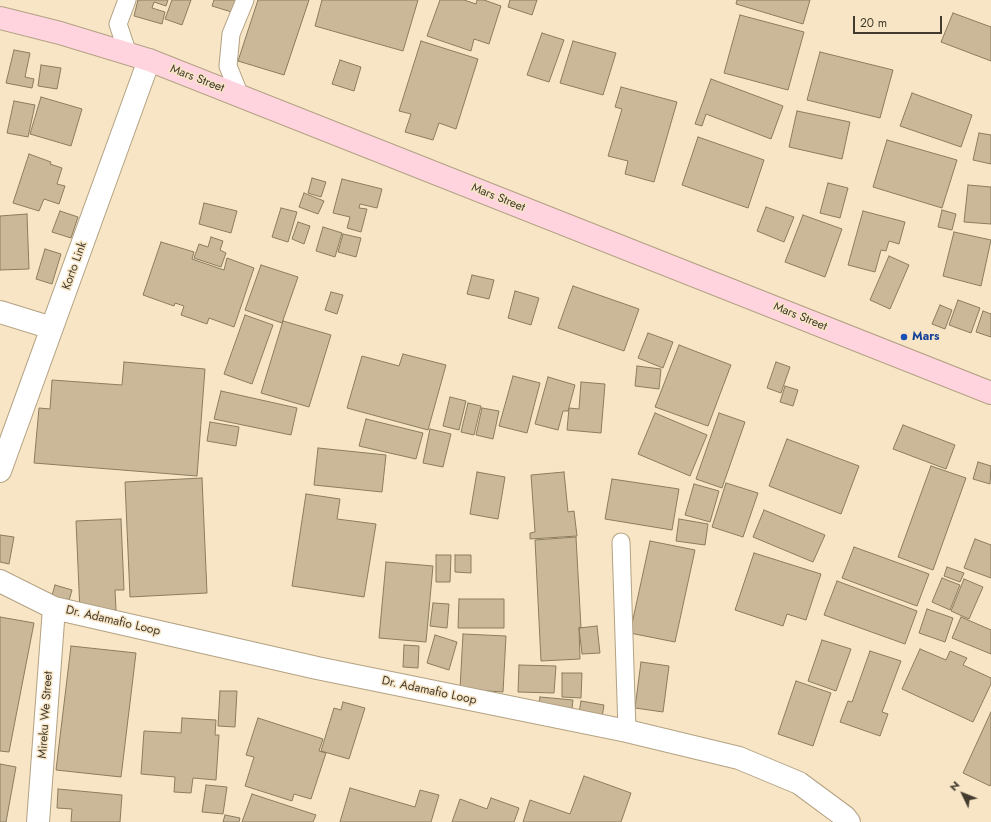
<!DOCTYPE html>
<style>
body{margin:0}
#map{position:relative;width:991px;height:822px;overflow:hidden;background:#f7e5c5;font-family:Jost,sans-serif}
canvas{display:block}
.north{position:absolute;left:943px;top:774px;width:40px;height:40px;-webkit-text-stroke:3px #f7e5c5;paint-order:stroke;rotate:313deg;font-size:11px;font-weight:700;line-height:16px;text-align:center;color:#423b2e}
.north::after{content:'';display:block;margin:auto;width:14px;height:18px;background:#423b2e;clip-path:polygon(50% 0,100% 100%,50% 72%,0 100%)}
.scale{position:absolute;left:853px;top:16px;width:89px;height:18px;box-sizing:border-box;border:2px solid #423b2e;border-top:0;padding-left:5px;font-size:12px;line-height:14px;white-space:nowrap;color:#423b2e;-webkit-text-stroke:3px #f7e5c5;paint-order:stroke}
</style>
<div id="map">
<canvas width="991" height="822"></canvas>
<div class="north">N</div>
<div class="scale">20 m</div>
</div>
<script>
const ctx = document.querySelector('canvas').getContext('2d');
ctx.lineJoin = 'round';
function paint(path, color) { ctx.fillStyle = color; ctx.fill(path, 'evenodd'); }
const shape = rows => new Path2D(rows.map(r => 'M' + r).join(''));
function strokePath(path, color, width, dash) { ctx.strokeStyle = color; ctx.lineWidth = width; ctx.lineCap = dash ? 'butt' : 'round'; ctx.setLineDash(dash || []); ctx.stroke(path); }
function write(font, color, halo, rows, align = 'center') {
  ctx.font = font + ' Jost,sans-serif'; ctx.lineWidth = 3; ctx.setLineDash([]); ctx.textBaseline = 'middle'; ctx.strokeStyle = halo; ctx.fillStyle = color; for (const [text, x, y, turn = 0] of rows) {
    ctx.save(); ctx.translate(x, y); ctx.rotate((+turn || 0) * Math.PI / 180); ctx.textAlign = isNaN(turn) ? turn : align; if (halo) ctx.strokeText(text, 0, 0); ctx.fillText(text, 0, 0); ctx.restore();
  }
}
const building = shape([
 [138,0,168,0,166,6,154,2,152,8,165,12,162,24,134,16,138,0],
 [172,0,191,0,182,25,165,19,172,0],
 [214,0,240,0,235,13,212,6,214,0],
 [258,0,309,0,284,75,238,61,258,0],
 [322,0,418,0,403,51,315,26,322,0],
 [440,0,464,0,476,4,477,0,484,0,501,6,489,44,474,39,471,51,427,36,440,0],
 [510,0,537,0,532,15,508,7,510,0],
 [737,0,810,0,803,24,736,4,737,0],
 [953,13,991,27,991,61,941,42,953,13],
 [740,15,804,32,788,90,724,73,740,15],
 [542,33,564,40,549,82,527,75,542,33],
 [421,41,478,59,456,129,439,123,433,140,405,132,411,114,399,111,421,41],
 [573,41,616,53,603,95,560,83,573,41],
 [14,50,30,53,25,77,34,79,32,88,6,83,14,50],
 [820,52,893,70,880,118,807,100,820,52],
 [340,60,361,67,354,91,332,84,340,60],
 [41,65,61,68,57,89,38,86,41,65],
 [711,79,783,106,771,139,706,114,702,126,695,124,711,79],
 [621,87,677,102,654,182,625,174,628,161,608,156,622,109,615,107,621,87],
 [912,93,972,115,961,147,900,126,912,93],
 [41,97,82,109,71,146,30,134,41,97],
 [14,101,35,105,28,137,7,133,14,101],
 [797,111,850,122,842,159,789,147,797,111],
 [979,133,991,135,991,164,973,160,979,133],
 [698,137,764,160,748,208,682,185,698,137],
 [887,140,957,160,942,208,873,187,887,140],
 [29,154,51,162,50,164,62,168,57,184,65,186,59,204,44,199,39,211,13,203,29,154],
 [312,178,326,182,321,197,308,193,312,178],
 [342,179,382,189,377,208,360,204,359,208,367,209,361,232,347,228,350,217,333,213,342,179],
 [828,183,848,188,840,218,820,213,828,183],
 [968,185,991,187,991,224,964,222,968,185],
 [304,193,324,201,318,214,299,207,304,193],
 [204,203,237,211,231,233,199,224,204,203],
 [766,207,794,217,784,242,757,231,766,207],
 [281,208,297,212,288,242,272,237,281,208],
 [942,210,956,214,952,230,938,227,942,210],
 [60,211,78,217,71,238,52,232,60,211],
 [863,211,905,222,899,244,889,241,886,251,881,250,875,272,848,265,863,211],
 [27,214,29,269,0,270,0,216,27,214],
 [803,215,842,229,825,277,785,262,803,215],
 [298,222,310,226,304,244,292,239,298,222],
 [323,227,342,233,335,257,316,251,323,227],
 [954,232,991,240,981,286,943,276,954,232],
 [343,234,361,238,356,257,338,252,343,234],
 [211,237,223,241,220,250,226,253,221,267,194,258,199,244,208,247,211,237],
 [161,242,194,252,192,259,224,270,227,258,254,268,234,327,209,318,207,324,181,315,184,306,175,303,174,306,143,295,161,242],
 [45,249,61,254,52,284,36,279,45,249],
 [889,256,909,265,890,309,870,300,889,256],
 [261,265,298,277,282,323,245,310,261,265],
 [472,275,494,280,489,299,467,294,472,275],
 [573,286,639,309,624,351,558,328,573,286],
 [515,291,539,298,531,325,508,318,515,291],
 [331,292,343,295,337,314,325,310,331,292],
 [958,300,980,308,971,333,949,325,958,300],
 [940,305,952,310,945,329,932,324,940,305],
 [983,311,991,314,991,337,976,332,983,311],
 [245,315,273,325,252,384,224,374,245,315],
 [283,321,331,335,309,407,261,393,283,321],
 [648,333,673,342,663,368,638,358,648,333],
 [679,345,731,365,708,426,655,407,679,345],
 [403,354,446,365,428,430,347,408,362,356,399,366,403,354],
 [124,362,205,369,197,476,34,463,39,408,50,409,52,380,122,385,124,362],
 [776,362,790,367,781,393,767,388,776,362],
 [637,366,661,369,659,389,635,386,637,366],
 [513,376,540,383,527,433,499,426,513,376],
 [548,377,575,385,568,411,563,411,558,430,535,424,548,377],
 [581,382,605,384,601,433,567,430,569,408,579,409,581,382],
 [785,386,798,390,793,406,780,402,785,386],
 [221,391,297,408,291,435,214,419,221,391],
 [450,397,466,401,459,430,443,426,450,397],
 [468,403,481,406,474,435,461,432,468,403],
 [482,408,499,411,493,439,476,435,482,408],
 [655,413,707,435,690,476,638,454,655,413],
 [719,413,745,422,722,488,696,479,719,413],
 [366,419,423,433,416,459,359,446,366,419],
 [210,422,239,427,236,446,207,441,210,422],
 [903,425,955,445,946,469,893,449,903,425],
 [430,429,451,434,443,467,423,463,430,429],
 [787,439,859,466,841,514,769,486,787,439],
 [318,448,386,455,382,492,314,485,318,448],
 [978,462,991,466,990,484,973,479,978,462],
 [931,466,966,478,933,570,898,557,931,466],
 [477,472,505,477,498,519,470,514,477,472],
 [564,472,568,512,574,511,577,536,530,539,530,533,535,532,531,475,564,472],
 [202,478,207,593,130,597,125,482,202,478],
 [612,479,679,489,672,530,605,519,612,479],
 [726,483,758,493,743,537,712,527,726,483],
 [694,484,719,491,710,522,685,515,694,484],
 [306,494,340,499,337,519,376,524,364,597,292,586,306,494],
 [764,510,825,535,813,562,753,537,764,510],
 [121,519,124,590,115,590,116,610,80,612,76,521,121,519],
 [679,519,708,524,705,545,676,541,679,519],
 [0,535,14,537,9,564,0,562,0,535],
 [576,537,581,628,579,627,580,659,541,661,535,540,576,537],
 [975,539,991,545,991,578,964,568,975,539],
 [650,541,695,550,675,642,630,633,650,541],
 [854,547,929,574,917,606,842,578,854,547],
 [754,553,821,574,806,620,787,614,783,626,735,610,754,553],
 [436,555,451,555,450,582,436,582,436,555],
 [455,555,471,555,471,573,455,572,455,555],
 [386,562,433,566,426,642,379,638,386,562],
 [947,567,964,573,960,582,944,576,947,567],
 [942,578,960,585,950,610,932,602,942,578],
 [964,579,983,587,969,619,951,611,964,579],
 [837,581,917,611,905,644,824,615,837,581],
 [55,585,72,590,68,604,51,599,55,585],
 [459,599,504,599,504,628,458,628,459,599],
 [433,603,449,604,447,628,430,626,433,603],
 [927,609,953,618,945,642,919,633,927,609],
 [0,617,34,623,9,752,0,751,0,617],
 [961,617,991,630,991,654,952,638,961,617],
 [597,626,600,653,582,654,579,628,597,626],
 [463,634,506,636,503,692,460,689,463,634],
 [435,635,457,642,449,670,427,663,435,635],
 [822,640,851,649,836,691,808,681,822,640],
 [404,645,419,646,418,668,403,667,404,645],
 [71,646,136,653,121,777,56,770,71,646],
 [920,649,946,660,950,651,967,658,963,665,991,678,991,684,973,722,902,689,920,649],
 [870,651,901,661,882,712,888,714,880,736,840,722,848,701,852,702,870,651],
 [641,662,669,666,663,712,635,708,641,662],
 [519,665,556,666,554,693,518,692,519,665],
 [562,673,582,673,581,698,562,697,562,673],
 [796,681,831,693,813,746,778,734,796,681],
 [220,691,237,691,235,727,218,726,220,691],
 [540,697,573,700,571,717,538,714,540,697],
 [581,701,604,705,601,724,578,719,581,701],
 [343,702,365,708,349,759,321,751,334,708,341,710,343,702],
 [991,712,991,783,990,786,963,773,991,712],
 [182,718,216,720,215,735,219,735,216,780,193,778,191,793,174,792,175,777,141,774,144,731,181,733,182,718],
 [258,718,323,739,319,751,326,753,311,799,294,794,292,801,245,786,254,757,246,755,258,718],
 [0,764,16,767,6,822,0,822,0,764],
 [584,776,631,793,621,822,523,822,530,800,570,814,584,776],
 [206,785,227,787,223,814,202,812,206,785],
 [350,788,415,807,420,790,439,795,431,822,340,822,350,788],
 [58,789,122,795,120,822,71,822,72,809,57,808,58,789],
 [252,794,316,815,313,822,242,822,252,794],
 [491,798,519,808,514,822,452,822,460,799,487,809,491,798],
 [225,815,240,818,239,822,223,822,225,815]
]);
const lane = shape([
 [127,0,118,24,128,54],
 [240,96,228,66,231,34,245,0],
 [621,542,627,731]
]);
const street = shape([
 [0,312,52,328],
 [0,471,149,60],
 [0,581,54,608,317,668,627,731,739,758,799,783,845,817,849,822],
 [38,822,54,608]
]);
const secondary = shape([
 [0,18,60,33,149,60,991,393]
]);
const markers = [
 [904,337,4,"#1a4fb4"]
];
const streetNames = [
 ["Mars Street",197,79,21],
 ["Mars Street",498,198,22],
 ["Korto Link",75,266,-70],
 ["Mars Street",800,317,22],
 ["Dr. Adamafio Loop",113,621,13],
 ["Dr. Adamafio Loop",429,691,12],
 ["Mireku We Street",46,715,-86]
];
const transitNames = [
 ["Mars",912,337]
];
paint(building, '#cab899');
strokePath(building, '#8c7c5f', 1);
strokePath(lane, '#b3a283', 19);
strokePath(street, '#b3a283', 24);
strokePath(secondary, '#b3a283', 24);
strokePath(lane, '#fff', 17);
strokePath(street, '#fff', 22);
strokePath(secondary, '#ffd4df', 22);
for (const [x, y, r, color] of markers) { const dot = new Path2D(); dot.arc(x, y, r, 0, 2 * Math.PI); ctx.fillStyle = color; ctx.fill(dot); strokePath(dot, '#f7e5c5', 1.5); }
write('12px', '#423b2e', '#f7e5c5', streetNames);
write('bold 12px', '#164399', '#f7e5c5', transitNames, 'left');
</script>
